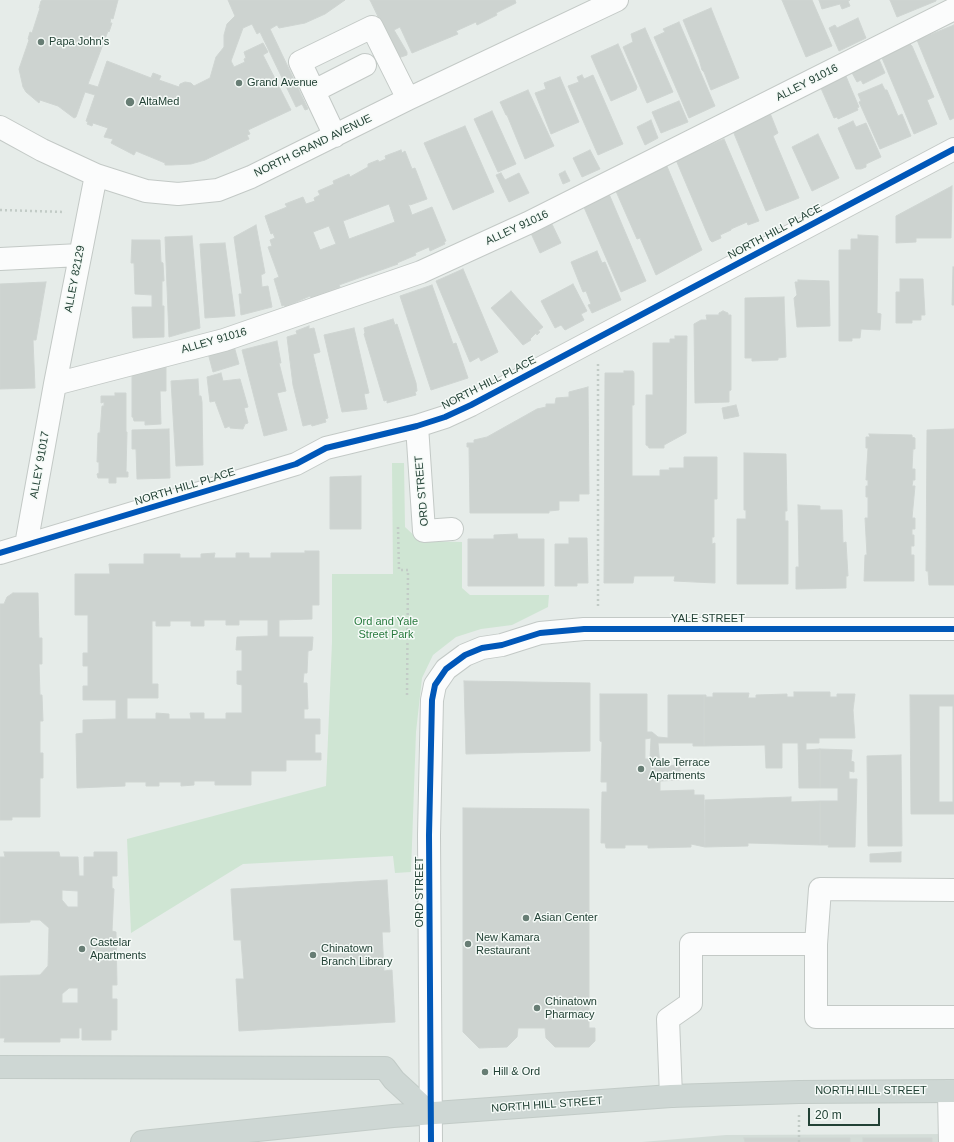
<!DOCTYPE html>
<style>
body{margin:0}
#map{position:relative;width:954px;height:1142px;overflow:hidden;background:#e6ece9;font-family:Arial,sans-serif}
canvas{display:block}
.scale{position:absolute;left:808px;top:1108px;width:72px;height:18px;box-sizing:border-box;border:2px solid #224135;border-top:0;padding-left:5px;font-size:12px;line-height:14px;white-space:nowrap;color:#224135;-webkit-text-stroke:3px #f5faf7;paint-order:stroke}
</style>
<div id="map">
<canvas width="954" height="1142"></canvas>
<div class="scale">20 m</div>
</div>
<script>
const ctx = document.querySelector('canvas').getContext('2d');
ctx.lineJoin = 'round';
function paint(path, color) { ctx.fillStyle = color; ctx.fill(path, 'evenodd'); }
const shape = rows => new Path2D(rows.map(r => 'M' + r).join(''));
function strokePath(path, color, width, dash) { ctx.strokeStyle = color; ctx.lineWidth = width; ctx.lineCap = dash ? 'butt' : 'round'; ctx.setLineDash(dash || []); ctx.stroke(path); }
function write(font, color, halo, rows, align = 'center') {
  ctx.font = font + ' Arial,sans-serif'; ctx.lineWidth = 3; ctx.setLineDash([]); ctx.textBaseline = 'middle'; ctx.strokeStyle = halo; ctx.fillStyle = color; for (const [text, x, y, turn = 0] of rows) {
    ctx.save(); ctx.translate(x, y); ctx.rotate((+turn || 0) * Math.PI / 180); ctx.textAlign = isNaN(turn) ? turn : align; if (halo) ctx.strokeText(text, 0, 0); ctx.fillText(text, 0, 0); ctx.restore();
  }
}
const built = shape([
 [954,1134,954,1142,642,1142,726,1135]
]);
const green = shape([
 [392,463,404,463,405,527,420,541,462,542,462,588,470,595,549,595,548,607,512,625,481,629,456,637,433,655,422,678,416,732,411,872,395,873,393,856,243,864,131,933,127,839,326,786,332,642,332,574,393,574]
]);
const building = shape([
 [43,0,118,0,113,19,111,18,110,23,112,23,109,32,108,31,88,84,98,87,107,61,151,78,153,73,161,76,159,80,179,87,180,84,185,82,191,83,194,86,210,78,216,57,224,47,224,35,227,24,235,16,228,0,345,0,325,14,305,23,279,28,277,25,270,29,308,109,305,110,302,104,296,107,260,32,257,34,252,24,243,28,231,61,234,67,245,62,244,59,246,58,244,52,263,43,268,52,263,55,291,110,248,130,250,134,247,135,249,139,205,160,191,164,171,165,165,165,165,163,136,151,134,155,111,143,113,139,104,137,108,128,93,123,92,126,87,124,88,122,86,121,95,95,85,92,76,117,74,118,58,106,40,100,39,103,26,92,23,87,19,69,29,40,28,39,30,32,32,33,40,8,39,8,41,1,43,0],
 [370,0,515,0,516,3,496,13,497,15,477,25,476,22,456,31,458,34,412,53,400,27,394,30,407,52,407,55,398,58,370,0],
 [782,0,812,0,832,46,806,57,782,0],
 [819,0,850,0,848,1,850,6,842,9,840,4,822,9,819,0],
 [890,0,936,0,936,1,897,17,890,0],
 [711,8,739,78,711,90,704,72,702,70,699,59,683,20,711,8],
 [858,18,866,38,839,51,829,28,835,25,837,28,858,18],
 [679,22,715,106,689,118,654,37,665,32,663,29,679,22],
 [954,25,954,118,950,120,917,40,954,25],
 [645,28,673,92,647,103,623,47,633,42,631,34,645,28],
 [618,44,637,87,636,90,611,101,591,56,618,44],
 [910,44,912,46,934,97,927,100,937,124,914,134,882,58,883,56,910,44],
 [878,57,885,73,863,84,861,80,857,82,851,71,878,57],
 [845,74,859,107,857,108,858,110,838,119,837,117,834,118,820,86,845,74],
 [582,75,584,79,593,75,623,144,598,155,568,86,579,82,577,77,582,75],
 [560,77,579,122,551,134,535,93,546,89,544,83,560,77],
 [882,84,885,90,887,90,898,116,902,114,911,136,880,149,859,102,861,101,858,94,882,84],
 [528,90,554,146,525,159,507,115,506,115,500,102,528,90],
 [679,101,688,122,661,133,652,112,679,101],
 [492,111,516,164,498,172,474,119,492,111],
 [770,113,778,133,773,136,799,198,766,211,733,131,746,126,745,123,770,113],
 [651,120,658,138,645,145,637,127,651,120],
 [853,121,856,127,866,123,881,157,866,164,866,167,861,169,856,169,838,128,853,121],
 [465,126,494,192,453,210,424,143,465,126],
 [818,134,839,178,812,191,792,147,818,134],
 [724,139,759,221,748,225,747,222,731,229,731,230,720,235,721,238,712,242,710,240,676,160,724,139],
 [401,150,402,153,405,151,412,169,415,168,427,199,410,205,408,203,412,215,432,207,446,241,444,242,445,244,430,251,429,247,415,253,416,255,397,263,398,264,339,285,340,287,311,298,310,296,285,307,284,305,282,306,274,279,279,277,268,247,272,246,270,240,275,238,273,233,271,234,265,216,287,207,285,204,303,197,306,204,315,201,314,198,320,195,318,191,334,184,333,181,349,174,350,177,368,167,368,164,378,160,379,162,386,159,385,156,401,150],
 [389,204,395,222,349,239,343,221,389,204],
 [329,226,336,244,320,250,313,232,329,226],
 [590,150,600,169,582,177,573,158,590,150],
 [666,164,702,250,656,275,640,238,637,239,615,189,666,164],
 [565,171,570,181,563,184,559,174,565,171],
 [501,173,505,180,519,173,529,193,509,202,496,175,501,173],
 [952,186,951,238,916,238,916,242,896,243,896,216,952,186],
 [609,194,646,281,621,292,583,205,609,194],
 [550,220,561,243,540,253,529,229,550,220],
 [256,225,265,273,261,275,262,287,268,286,272,307,241,315,239,294,242,294,234,237,256,225],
 [858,235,878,236,877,313,881,314,880,330,861,329,860,338,852,338,852,341,839,341,839,250,851,250,851,239,858,239,858,235],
 [192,236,200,328,169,337,165,237,192,236],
 [132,240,160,240,161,262,163,263,164,281,162,281,162,306,164,306,164,337,133,338,132,307,152,307,152,295,135,294,134,263,131,263,132,240],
 [225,243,235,316,205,318,200,244,225,243],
 [597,251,602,263,605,262,621,300,592,313,588,305,591,304,586,291,583,292,571,262,597,251],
 [953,267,954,267,954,305,952,305,953,267],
 [463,269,498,352,481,361,479,357,470,362,436,281,463,269],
 [900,279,923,279,925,315,921,315,921,320,912,320,912,323,896,323,896,292,900,292,900,279],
 [798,280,829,281,830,326,797,327,794,298,797,295,795,282,798,282,798,280],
 [46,282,36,340,33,340,35,388,0,389,0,284,46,282],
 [573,284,587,311,581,314,584,320,565,330,561,325,555,328,541,301,573,284],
 [432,285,453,344,456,343,468,378,431,390,400,296,432,285],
 [511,291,543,327,538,331,540,332,537,335,536,333,530,339,531,340,523,345,491,308,511,291],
 [784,297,786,357,778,358,778,360,752,361,752,358,745,358,745,298,784,297],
 [723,311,728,313,728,315,731,315,731,390,729,391,729,402,695,403,694,324,701,320,707,320,706,315,719,315,719,313,723,311],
 [393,319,395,325,397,324,416,383,417,391,415,392,416,395,387,403,387,400,384,401,364,334,365,333,364,328,393,319],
 [309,326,309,329,314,328,320,352,313,354,328,418,325,419,326,422,312,426,311,424,303,426,293,385,287,337,297,334,296,331,309,326],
 [354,328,369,393,364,394,367,409,342,412,324,335,354,328],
 [675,336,687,336,686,433,664,445,664,448,649,448,648,446,646,445,646,395,653,395,653,343,670,343,670,339,675,339,675,336],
 [277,341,281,363,279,363,286,391,277,393,287,430,264,436,242,350,277,341],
 [234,346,239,364,213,372,208,353,234,346],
 [166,367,166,391,160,391,161,424,145,425,145,421,134,421,133,417,132,417,132,375,166,367],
 [624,371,633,371,634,373,634,405,632,405,632,476,660,476,660,470,670,470,669,468,684,468,684,457,717,457,717,499,714,499,714,537,712,537,712,544,715,543,715,583,674,581,675,576,634,576,633,583,604,583,605,373,624,373,624,371],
 [221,373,223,381,240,379,248,407,244,408,248,423,245,424,243,429,230,428,230,426,225,428,215,401,210,402,207,377,221,373],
 [198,379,199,396,201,396,202,402,203,465,176,466,171,381,198,379],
 [588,387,589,494,579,494,579,501,559,501,559,510,549,511,549,513,470,513,469,447,467,447,467,443,474,443,474,440,487,437,537,409,546,407,546,404,555,404,556,398,569,397,569,392,588,387],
 [115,393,126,393,126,432,127,432,126,472,128,472,128,477,116,477,116,483,109,483,109,478,98,478,97,474,99,473,99,462,97,462,98,433,100,433,102,406,104,406,104,402,101,403,101,396,115,396,115,393],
 [736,405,739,416,724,419,722,408,736,405],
 [169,429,170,478,137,479,136,449,132,449,132,430,169,429],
 [954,429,954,585,929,585,928,571,926,571,927,430,954,429],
 [869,434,912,435,912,437,915,438,915,449,913,449,912,469,915,469,915,480,913,480,912,486,915,486,912,518,915,518,915,529,912,529,912,535,914,535,914,546,911,546,911,555,914,555,914,581,864,581,865,555,867,555,865,518,868,518,868,497,866,497,866,486,868,486,868,480,866,480,868,448,866,448,866,437,870,437,869,434],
 [744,453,786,454,787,511,785,511,785,521,788,521,788,584,737,584,737,519,746,519,746,510,744,510,744,453],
 [361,476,361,529,330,529,330,477,361,476],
 [798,505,820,506,820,510,842,510,843,543,846,542,848,576,846,576,846,588,796,589,796,567,799,567,798,505],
 [517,534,518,539,544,539,544,586,468,586,468,539,494,539,494,535,517,534],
 [569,538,587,538,588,583,577,583,577,586,555,586,555,544,569,544,569,538],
 [305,551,319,551,319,605,312,605,312,619,279,620,279,637,313,637,312,650,308,651,307,673,304,673,303,683,307,683,308,709,304,709,304,719,320,719,320,734,315,734,315,753,321,753,321,760,286,760,286,771,251,771,251,785,215,785,215,781,194,781,194,785,181,786,181,782,159,782,159,786,146,786,146,782,125,782,125,786,77,788,76,734,83,733,83,720,116,719,116,700,83,700,83,686,88,686,88,666,83,666,83,653,88,653,88,615,75,615,75,574,110,574,109,564,144,564,144,554,180,554,180,558,201,558,201,554,215,553,214,558,236,558,236,553,249,553,249,558,271,558,271,553,305,553,305,551],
 [204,620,226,620,226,625,239,625,239,620,268,620,268,636,237,637,236,650,242,650,242,671,237,671,237,684,242,685,242,713,226,713,226,719,204,719,204,713,190,713,191,719,169,719,169,714,156,713,156,719,127,719,127,698,158,698,158,684,152,684,152,621,156,621,156,626,170,626,170,621,191,621,191,626,204,626,204,620],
 [13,593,38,593,39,638,42,638,42,664,39,664,40,695,42,695,43,721,40,721,40,753,43,753,43,778,40,778,40,817,12,817,12,820,0,820,0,604,4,604,7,597,13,593],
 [464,681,590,683,590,751,466,754,464,681],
 [794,692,830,692,830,697,837,697,837,694,855,694,853,710,855,738,819,738,819,743,806,743,806,750,820,749,820,788,799,788,798,743,782,743,782,768,766,768,765,745,704,746,704,695,706,695,706,697,713,697,713,693,749,693,748,698,756,698,756,695,787,694,787,697,794,697,794,692],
 [600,694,647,694,647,732,652,732,658,737,668,738,668,695,704,695,704,746,693,746,693,743,658,743,660,766,680,765,680,780,660,781,660,791,694,790,694,795,704,795,705,847,691,844,691,847,648,848,648,845,625,845,625,848,606,848,605,843,601,843,602,792,607,792,607,782,601,782,602,742,600,741,600,694],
 [651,738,650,759,645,759,645,739,651,738],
 [910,695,954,695,954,814,911,814,910,695],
 [939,706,953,706,953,802,939,802,939,706],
 [820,749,852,750,851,761,854,762,854,772,849,771,849,779,857,779,855,847,828,847,829,845,820,845,820,801,838,801,838,788,820,788,820,749],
 [901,755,902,846,868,846,867,756,901,755],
 [791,797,791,802,820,801,820,845,748,843,748,846,705,847,705,800,791,797],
 [463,808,589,809,589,1028,595,1028,595,1041,589,1047,555,1047,546,1038,545,1028,518,1028,517,1037,507,1047,479,1048,463,1032,463,808],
 [4,852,59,852,60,857,78,857,79,876,84,876,84,857,94,857,94,852,117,852,117,876,112,876,112,888,114,889,112,931,116,932,117,985,112,985,112,999,117,999,117,1030,111,1030,111,1040,82,1040,82,1028,79,1028,79,1038,60,1038,60,1042,4,1042,5,1038,0,1038,0,976,40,975,48,966,49,928,40,920,30,920,30,922,0,923,0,857,5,857,4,852],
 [62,890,78,891,78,907,68,907,62,900,62,890],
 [69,988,78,988,78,1003,62,1003,62,994,69,988],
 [901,852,901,862,870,862,870,854,901,852],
 [387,880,390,932,382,932,384,971,392,970,395,1022,239,1031,236,979,244,979,241,940,234,940,231,889,387,880],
 [744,1138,850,1138,850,1142,745,1142,744,1138],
 [863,1138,932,1138,932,1142,863,1142,863,1138]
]);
const path = shape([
 [0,210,65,212],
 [398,527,399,570,408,570,407,696],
 [598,606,598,363],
 [799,1142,799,1115]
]);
const minor = shape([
 [314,91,365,65],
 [0,127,42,150,96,175,146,191,178,194,218,190,251,177,408,99,617,0],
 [335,136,300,62,372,27,408,99],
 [0,259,80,255],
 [55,384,224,340,421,272,528,223,954,9],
 [417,426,424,531,452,529],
 [26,545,55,384,96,175],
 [0,553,296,464,326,448,417,426,445,417,471,405,954,149],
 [816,944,820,889,954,890],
 [949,1091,950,1142],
 [671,1096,668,1019,691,1003,691,944,816,944,816,1017,954,1017],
 [431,1142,429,835,432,700,435,685,446,669,465,655,482,648,502,645,540,633,584,629,954,629]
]);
const major = shape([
 [0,1067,385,1068,394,1080,430,1113],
 [142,1142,393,1116,671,1096,799,1092,954,1091]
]);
const cycleway = shape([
 [0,553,296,464,326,448,417,426,445,417,471,405,954,149],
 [431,1142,429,835,432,700,435,685,446,669,465,655,482,648,502,645,540,633,584,629,954,629]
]);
const markers = [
 [41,42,4,"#677d74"],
 [239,83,4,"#677d74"],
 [130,102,5,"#677d74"],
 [641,769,4,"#677d74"],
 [526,918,4,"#677d74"],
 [468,944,4,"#677d74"],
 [82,949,4,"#677d74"],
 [313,955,4,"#677d74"],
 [537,1008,4,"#677d74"],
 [485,1072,4,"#677d74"]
];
const poiNames = [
 ["Papa John's",49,42],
 ["Grand Avenue",247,83],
 ["AltaMed",139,102],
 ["Yale Terrace",649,763],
 ["Apartments",649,776],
 ["Asian Center",534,918],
 ["New Kamara",476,938],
 ["Restaurant",476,951],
 ["Castelar",90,943],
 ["Apartments",90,956],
 ["Chinatown",321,949],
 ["Branch Library",321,962],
 ["Chinatown",545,1002],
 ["Pharmacy",545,1015],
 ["Hill & Ord",493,1072]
];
const streetNames = [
 ["ALLEY 91016",807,83,-27],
 ["NORTH GRAND AVENUE",313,146,-26],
 ["ALLEY 91016",517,228,-25],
 ["NORTH HILL PLACE",775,232,-28],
 ["ALLEY 82129",75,279,-79],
 ["ALLEY 91016",214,341,-16],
 ["NORTH HILL PLACE",489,383,-27],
 ["ALLEY 91017",40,465,-80],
 ["NORTH HILL PLACE",185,487,-17],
 ["ORD STREET",422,491,-95],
 ["YALE STREET",708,619],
 ["ORD STREET",420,892,-90],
 ["NORTH HILL STREET",871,1091],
 ["NORTH HILL STREET",547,1105,-4]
];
const parkNames = [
 ["Ord and Yale",386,622],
 ["Street Park",386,635]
];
paint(built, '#d4ddd8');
paint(green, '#cfe5d3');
paint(building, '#cdd3d0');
strokePath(building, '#cfd5d2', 1);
strokePath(minor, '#c3c9c6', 24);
strokePath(major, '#c2cbc7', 24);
strokePath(path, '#c2cbc6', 2.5, [2, 3]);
strokePath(minor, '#fbfcfc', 22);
strokePath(major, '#ced7d4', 22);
strokePath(cycleway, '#0057b8', 6);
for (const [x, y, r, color] of markers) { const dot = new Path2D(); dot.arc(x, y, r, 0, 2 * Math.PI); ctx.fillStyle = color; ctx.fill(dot); strokePath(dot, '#f5faf7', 1.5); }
write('11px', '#224135', '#f5faf7', poiNames, 'left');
write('11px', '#224135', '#f5faf7', streetNames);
write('11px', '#297b3f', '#f5faf7', parkNames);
</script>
